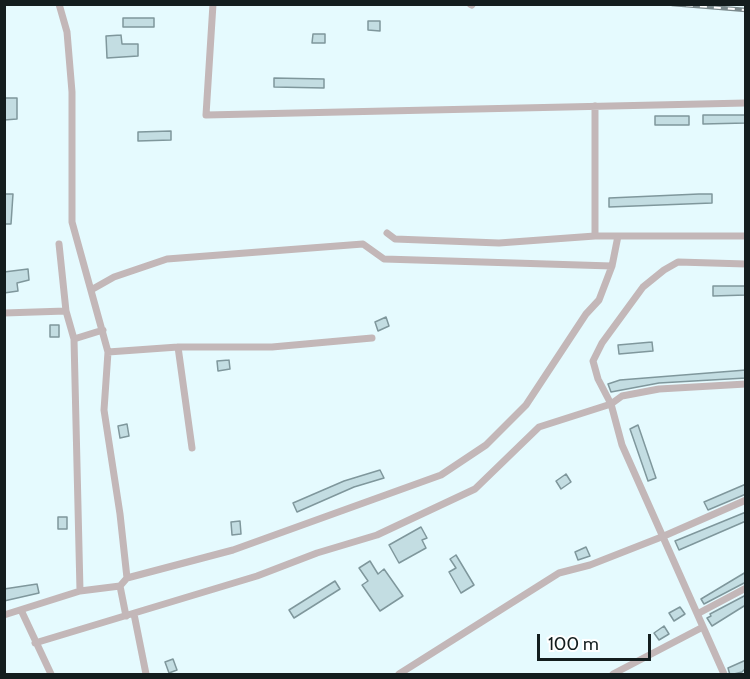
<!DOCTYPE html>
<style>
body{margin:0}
#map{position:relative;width:750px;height:679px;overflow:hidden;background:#e5fafe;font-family:Cabin,sans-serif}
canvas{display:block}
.frame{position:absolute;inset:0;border:6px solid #131d1e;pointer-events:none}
.scale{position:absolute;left:537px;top:634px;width:114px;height:27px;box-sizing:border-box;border:3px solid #131d1e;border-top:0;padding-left:8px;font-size:18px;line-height:21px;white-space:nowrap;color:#131d1e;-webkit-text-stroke:4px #fff;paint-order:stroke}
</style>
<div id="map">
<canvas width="750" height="679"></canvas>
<div class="frame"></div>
<div class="scale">100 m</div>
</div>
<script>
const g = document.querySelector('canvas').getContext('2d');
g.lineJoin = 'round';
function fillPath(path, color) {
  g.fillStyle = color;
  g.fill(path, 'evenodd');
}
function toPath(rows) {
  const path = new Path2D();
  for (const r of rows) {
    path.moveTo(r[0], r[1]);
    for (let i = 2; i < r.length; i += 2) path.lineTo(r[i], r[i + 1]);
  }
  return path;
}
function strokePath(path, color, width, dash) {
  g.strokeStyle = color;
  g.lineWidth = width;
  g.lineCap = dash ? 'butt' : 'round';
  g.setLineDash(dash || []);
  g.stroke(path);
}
const building = toPath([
 [123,18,154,18,154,27,123,27,123,18],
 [368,21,380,21,380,31,368,30,368,21],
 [313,34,325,34,325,43,312,43,313,34],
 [121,35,122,44,138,44,138,56,107,58,106,36,121,35],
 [274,78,324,79,324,88,274,87,274,78],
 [4,98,17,98,17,119,4,120,4,98],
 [703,115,746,115,746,123,703,124,703,115],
 [655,116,689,116,689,125,655,125,655,116],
 [171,131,171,140,138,141,138,132,171,131],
 [4,194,13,194,11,224,4,224,4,194],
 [699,194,712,194,712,203,609,207,609,198,699,194],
 [28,269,29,280,17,283,18,291,4,293,4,272,28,269],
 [713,286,746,286,746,295,713,296,713,286],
 [386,317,389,326,378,331,375,322,386,317],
 [50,325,59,325,59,337,50,337,50,325],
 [652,342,653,351,619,354,618,345,652,342],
 [229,360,230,369,218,371,217,361,229,360],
 [746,370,746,378,659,383,611,392,608,384,620,380,746,370],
 [127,424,129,436,120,438,118,426,127,424],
 [638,425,656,478,648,481,630,429,638,425],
 [380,470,384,478,354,487,297,512,293,503,344,481,380,470],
 [566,474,571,482,561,489,556,481,566,474],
 [746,484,746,494,708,510,704,502,746,484],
 [746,512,746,521,679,550,675,541,746,512],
 [58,517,67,517,67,529,58,529,58,517],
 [240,521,241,534,232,535,231,522,240,521],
 [421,527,427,538,422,540,426,548,399,563,389,545,421,527],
 [586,547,590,556,578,560,575,552,586,547],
 [456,555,474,585,461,593,449,572,456,568,450,559,456,555],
 [370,561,378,574,384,569,403,596,380,611,362,585,368,581,359,568,370,561],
 [746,572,746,582,704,604,701,599,746,572],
 [335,581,340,589,294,618,289,610,335,581],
 [37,584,39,593,4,601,4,589,37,584],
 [746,595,746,609,744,606,712,626,707,618,711,616,710,614,746,595],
 [680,607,685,614,674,621,669,613,680,607],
 [664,626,669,634,659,640,654,633,664,626],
 [173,659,177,670,169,673,165,662,173,659],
 [746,660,746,668,742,672,730,675,728,668,746,660]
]);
const street = toPath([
 [59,4,67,32,72,92,72,222,108,352,104,410,120,514,127,578],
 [213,4,206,115,746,103],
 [470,4,472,5],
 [387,233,395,239,499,243,595,236,746,236],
 [595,236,595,106],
 [59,244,66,311,74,339,80,591],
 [91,290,114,277,167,259,363,244,384,259,612,266],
 [4,313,66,311],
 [74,339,103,330],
 [178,347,192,448],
 [108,352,178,347,272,347,372,338],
 [120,586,126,616],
 [21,610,51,674],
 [699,613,746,588],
 [134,614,146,674],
 [4,615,80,591,120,586,127,578,233,550,441,475,486,445,526,405,586,314,599,300,612,266,618,236],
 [35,643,257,576,317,553,377,535,475,489,539,427,611,404,622,396,659,389,746,384],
 [399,674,559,573,590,565,664,536,746,500],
 [613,674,701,628],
 [724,674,622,445,611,404,598,379,593,361,602,343,643,287,664,270,678,262,746,264]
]);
const rail = toPath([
 [672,4,746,10]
]);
fillPath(building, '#c3dde2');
strokePath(building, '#7f979c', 1.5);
strokePath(street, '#c3b7b8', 7);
strokePath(rail, '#7b8a8d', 4.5);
strokePath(rail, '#fff', 2, [7]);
</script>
